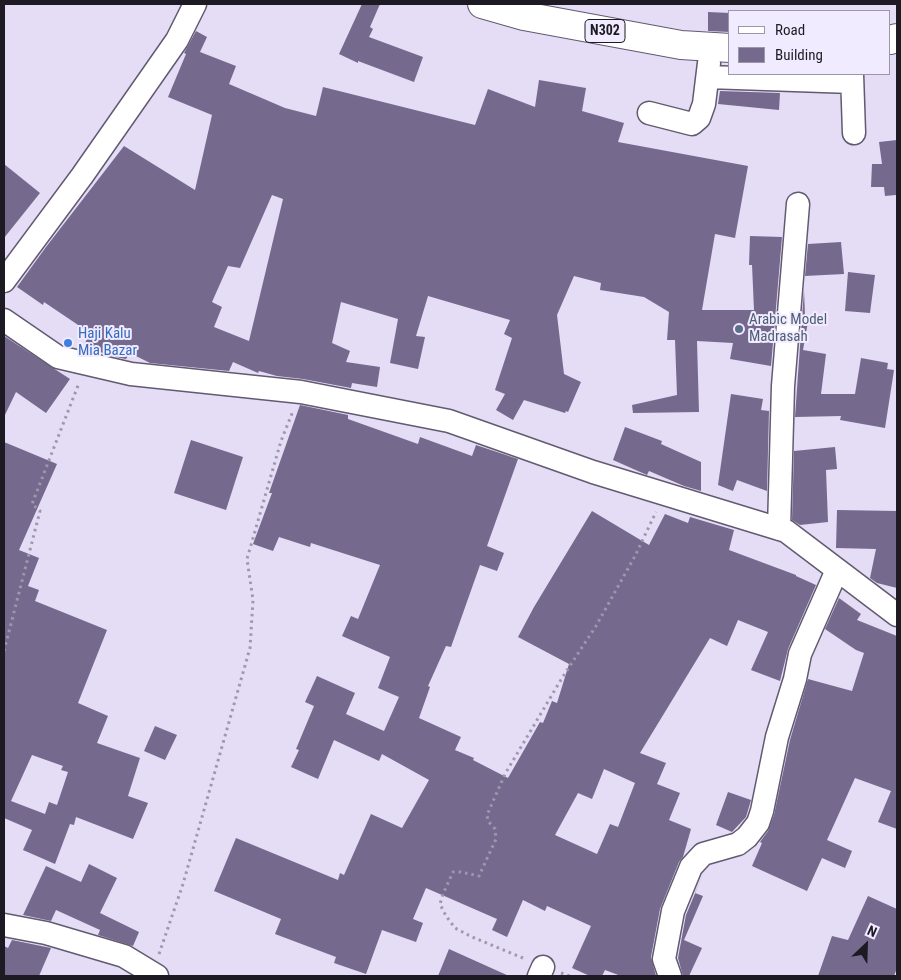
<!DOCTYPE html>
<style>
body{margin:0}
#map{position:relative;width:901px;height:980px;overflow:hidden;background:#e5dcf6;font-family:"Roboto Condensed",sans-serif}
canvas{display:block}
.frame{position:absolute;inset:0;border:5px solid #1d1a23;pointer-events:none}
.legend{position:absolute;left:728px;top:10px;width:162px;height:65px;box-sizing:border-box;background:#f1ebff;border:1px solid #9c97a7;margin:0;padding:6px 9px;list-style:none;font-size:15px;color:#1d1a23}
.legend li{display:flex;align-items:center;gap:10px;height:25px}
.legend b{width:25px;border:1px solid #9c97a7}
.north{position:absolute;left:841px;top:920px;width:50px;height:50px;-webkit-text-stroke:4px #f1ebff;paint-order:stroke;rotate:24deg;font-size:14px;font-weight:700;line-height:20px;text-align:center;color:#1d1a23}
.north::after{content:'';display:block;margin:auto;width:18px;height:22px;background:#1d1a23;clip-path:polygon(50% 0,100% 100%,50% 72%,0 100%)}
</style>
<div id="map">
<canvas width="901" height="980"></canvas>
<div class="frame"></div>
<ul class="legend">
<li><b style="height:6px;background:#fff"></b>Road</li>
<li><b style="height:14px;background:#76698e"></b>Building</li>
</ul>
<div class="north">N</div>
</div>
<script>
const g = document.querySelector('canvas').getContext('2d');
g.lineJoin = 'round';
function fillPath(path, color) {
  g.fillStyle = color;
  g.fill(path, 'evenodd');
}
function toPath(rows) {
  const path = new Path2D();
  for (const r of rows) {
    path.moveTo(r[0], r[1]);
    for (let i = 2; i < r.length; i += 2) path.lineTo(r[i], r[i + 1]);
  }
  return path;
}
function strokePath(path, color, width, dash) {
  g.strokeStyle = color;
  g.lineWidth = width;
  g.lineCap = dash ? 'butt' : 'round';
  g.setLineDash(dash || []);
  g.stroke(path);
}
function drawText(font, color, halo, rows, align = 'center') {
  g.font = font + ' "Roboto Condensed",sans-serif';
  g.lineWidth = 4;
  g.setLineDash([]);
  g.textBaseline = 'middle';
  g.strokeStyle = halo;
  g.fillStyle = color;
  for (const [text, x, y, turn = 0] of rows) {
    g.save();
    g.translate(x, y);
    g.rotate((+turn || 0) * Math.PI / 180);
    g.textAlign = isNaN(turn) ? turn : align;
    if (halo) g.strokeText(text, 0, 0);
    g.fillText(text, 0, 0);
    g.restore();
  }
}
const building = toPath([
 [362,4,380,4,370,27,373,29,369,37,423,57,414,82,358,61,358,63,339,54],
 [708,12,730,13,730,32,708,31],
 [196,31,207,37,200,52,236,66,229,84,285,108,316,116,323,87,475,125,488,89,535,107,539,80,586,88,582,111,624,123,618,142,748,166,735,238,715,234,702,310,754,310,752,265,749,265,750,236,782,237,771,366,730,359,733,343,697,341,699,412,633,413,632,405,677,395,675,340,667,340,669,312,644,297,600,290,601,283,574,276,557,315,564,374,581,382,568,412,566,411,565,413,524,400,513,420,496,410,505,394,495,390,512,338,504,334,510,320,428,296,416,336,425,337,418,369,390,363,398,319,341,302,332,343,350,351,346,362,380,367,377,387,352,383,351,388,303,379,277,376,259,371,258,373,233,362,229,371,150,363,130,353,126,359,106,355,85,343,90,333,44,302,43,305,17,287,46,247,124,146,195,190,212,115,168,97,186,54,184,53],
 [272,195,283,199,249,341,214,327,222,307,212,302,228,266,240,268],
 [720,91,780,93,779,110,718,104],
 [897,140,896,195,885,196,884,187,871,187,872,164,882,164,879,142],
 [4,164,40,193,4,238],
 [841,242,844,274,805,276,808,244],
 [848,272,875,275,870,313,845,311],
 [804,290,805,316,809,316,803,350,826,354,821,394,855,394,861,358,888,363,887,369,894,370,885,428,840,420,841,416,795,417],
 [4,336,70,379,46,413,16,392,4,417],
 [731,394,763,399,761,410,769,411,767,491,737,480,733,491,718,485],
 [300,405,348,415,348,419,418,444,420,437,472,456,476,445,518,459,487,546,504,553,497,571,480,565,451,647,446,646,428,686,430,687,419,718,461,737,455,750,474,758,473,760,508,778,540,722,543,723,552,701,557,703,569,664,518,637,534,607,592,511,649,545,665,514,688,523,690,517,734,530,729,550,796,575,796,576,816,585,788,649,780,681,751,670,768,632,738,620,727,646,710,638,640,753,666,763,657,784,680,793,669,820,691,829,683,857,679,862,660,909,651,957,656,976,621,976,605,970,602,976,590,976,572,968,591,926,547,906,545,911,523,900,507,937,492,930,497,919,426,888,413,919,423,923,416,942,382,930,366,974,334,963,336,957,275,934,281,919,214,891,236,838,338,880,340,873,344,875,371,814,402,828,429,780,382,754,379,761,334,740,318,779,291,767,299,750,296,749,314,706,305,702,317,676,355,693,346,714,384,731,399,697,378,688,390,657,342,636,351,616,358,619,380,565,311,543,310,547,279,537,273,551,253,544,272,493,269,493],
 [604,769,635,783,618,827,610,824,597,854,555,835,578,793,592,799],
 [625,427,662,441,661,444,701,462,701,491,684,486,649,471,647,475,613,460],
 [191,440,243,457,226,510,174,493],
 [4,442,57,464,19,550,39,558,28,586,39,590,35,601,107,630,78,703,108,716,97,743,140,758,128,796,148,803,133,839,76,817,74,825,70,824,55,864,23,850,32,830,4,818],
 [32,755,63,766,61,770,68,772,57,805,49,802,45,814,11,801],
 [835,447,837,469,826,470,828,522,800,525,792,520,794,451],
 [837,510,897,511,897,588,877,583,870,578,876,549,836,548],
 [839,598,861,614,857,620,897,636,897,829,878,822,891,791,855,778,827,840,852,851,845,868,822,858,807,891,752,866,762,843,760,842,768,831,774,815,790,740,808,679,852,691,864,653,856,650,825,629],
 [155,726,177,735,165,760,144,751],
 [728,792,751,800,746,817,732,832,716,825],
 [89,864,117,878,100,913,139,932,133,946,98,935,100,930,56,910,51,921,23,915,46,866,81,882],
 [704,872,695,893,703,896,684,940,702,948,689,976,683,976,678,958,686,915],
 [868,896,897,909,897,968,894,976,818,976,832,936,848,940],
 [12,940,51,948,39,976,4,976,4,946,8,948],
 [449,949,509,976,438,976]
]);
const path = toPath([
 [4,651,40,511,32,504,79,383],
 [159,954,183,884,250,648,253,600,247,559,281,441,293,411],
 [523,958,472,937,455,928,446,916,440,904,443,894,453,872,461,872,479,876,496,839,495,829,488,821,487,815,505,774,562,678,596,626,635,556,656,512],
 [561,973,570,976]
]);
const street = toPath([
 [852,74,854,133],
 [708,77,852,82],
 [649,113,692,124,699,118,704,104,709,63],
 [4,281,82,176,177,40,195,4],
 [4,320,58,357,131,374,301,392,449,421,593,472,786,531,897,615],
 [779,529,783,386,798,204],
 [4,925,46,933,124,956,157,976],
 [539,976,543,967],
 [670,976,664,959,673,911,691,867,703,854,738,844,747,837,758,823,762,811,777,737,795,679,800,654,837,570]
]);
const highway = toPath([
 [482,4,524,16,681,45,730,48],
 [890,40,897,38]
]);
const markers = [
 [739,329,5,"#5c6f8a"],
 [68,343,5,"#3f7fe0"]
];
const shields = [
 [605,31,40]
];
const shieldNames = [
 ["N302",605,31]
];
const serviceNames = [
 ["Arabic Model",749,320],
 ["Madrasah",749,337]
];
const shopNames = [
 ["Haji Kalu",78,334],
 ["Mia Bazar",78,351]
];
fillPath(building, '#76698e');
strokePath(street, '#625a70', 25);
strokePath(highway, '#625a70', 30);
strokePath(path, '#9f98ac', 3, [2.5, 4]);
strokePath(street, '#fff', 22);
strokePath(highway, '#fff', 28);
for (const [x, y, r, color] of markers) {
  const dot = new Path2D();
  dot.arc(x, y, r, 0, 2 * Math.PI);
  g.fillStyle = color;
  g.fill(dot);
  strokePath(dot, '#f1ebff', 2);
}
for (const [x, y, w] of shields) {
  const box = new Path2D();
  box.roundRect(x - w / 2, y - 11.5, w, 23, 4);
  g.fillStyle = '#f1ebff';
  g.fill(box);
  strokePath(box, '#1d1a23', 1);
}
drawText('bold 14px', '#1d1a23', null, shieldNames);
drawText('15px', '#4e5e75', '#f1ebff', serviceNames, 'left');
drawText('15px', '#366cbe', '#f1ebff', shopNames, 'left');
</script>
